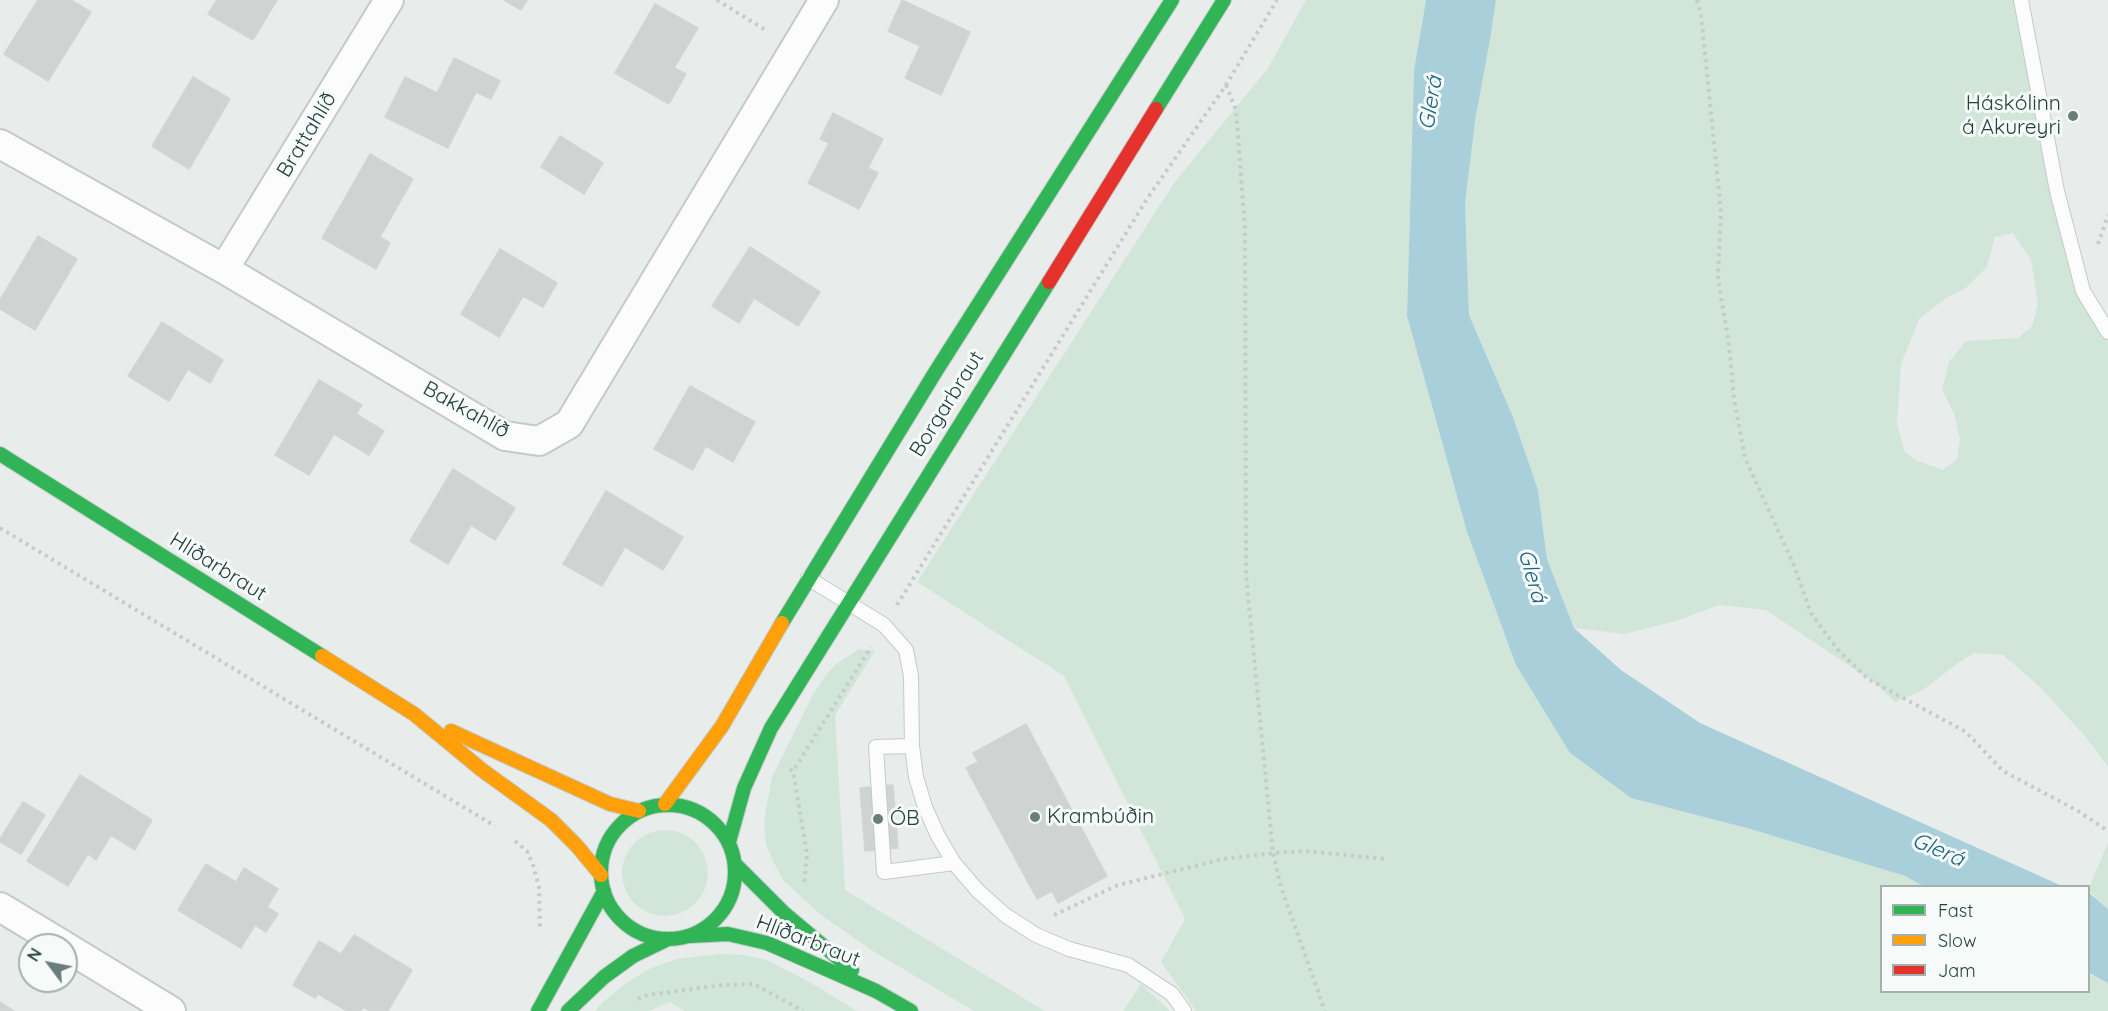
<!DOCTYPE html>
<meta charset="utf-8">
<style>
body{margin:0}
#map{position:relative;width:2108px;height:1011px;overflow:hidden;background:#e8edeb;font-family:Quicksand,sans-serif}
canvas{display:block}
.legend{position:absolute;left:1880px;top:885px;width:210px;height:108px;box-sizing:border-box;background:#f6fbf9;border:2px solid #a2b1ae;margin:0;padding:8px 10px;list-style:none;font-size:18px;color:#24413d}
.legend li{display:flex;align-items:center;gap:12px;height:30px}
.legend b{width:30px;border:2px solid #a2b1ae}
.north{position:absolute;left:18px;top:933px;width:60px;height:60px;box-sizing:border-box;background:#f6fbf9;border:2px solid #a2b1ae;border-radius:50%;rotate:302deg;font-size:16px;font-weight:700;line-height:24px;text-align:center;color:#24413d}
.north::after{content:'';display:block;margin:auto;width:21px;height:27px;background:#697d7a;clip-path:polygon(50% 0,100% 100%,50% 72%,0 100%)}
</style>
<div id="map">
<canvas width="2108" height="1011"></canvas>
<ul class="legend">
<li><b style="height:8px;background:#30b455"></b>Fast</li>
<li><b style="height:8px;background:#ff9f0a"></b>Slow</li>
<li><b style="height:8px;background:#e5322d"></b>Jam</li>
</ul>
<div class="north">N</div>
</div>
<script>
const g = document.querySelector('canvas').getContext('2d');
g.lineJoin = 'round';
function fillPath(path, color) {
  g.fillStyle = color;
  g.fill(path, 'evenodd');
}
function toPath(rows) {
  const path = new Path2D();
  for (const r of rows) {
    if (r.length === 3) {
      path.moveTo(r[0] + r[2], r[1]);
      path.arc(r[0], r[1], r[2], 0, 2 * Math.PI);
      continue;
    }
    path.moveTo(r[0], r[1]);
    for (let i = 2; i < r.length; i += 2) path.lineTo(r[i], r[i + 1]);
  }
  return path;
}
function strokePath(path, color, width, dash) {
  g.strokeStyle = color;
  g.lineWidth = width;
  g.lineCap = dash ? 'butt' : 'round';
  g.setLineDash(dash || []);
  g.stroke(path);
}
function drawText(font, color, halo, rows, align = 'center') {
  g.font = font + ' Quicksand,sans-serif';
  g.lineWidth = 6;
  g.setLineDash([]);
  g.textBaseline = 'middle';
  g.strokeStyle = halo;
  g.fillStyle = color;
  for (const [text, x, y, turn = 0] of rows) {
    g.save();
    g.translate(x, y);
    g.rotate((+turn || 0) * Math.PI / 180);
    g.textAlign = isNaN(turn) ? turn : align;
    if (halo) g.strokeText(text, 0, 0);
    g.fillText(text, 0, 0);
    g.restore();
  }
}
const green = toPath([
 [1306,0,1426,0,1414,70,1407,316,1467,532,1516,665,1570,753,1631,798,1754,830,1905,876,1923,886,1882,886,1882,992,2088,992,2089,974,2108,983,2108,1011,1196,1011,1161,962,1185,919,1064,676,917,582,1174,183,1268,68],
 [1496,0,2015,0,2062,231,2103,332,2108,340,2108,767,2085,736,2039,686,2003,655,1974,653,1958,663,1923,690,1895,702,1875,683,1766,610,1719,605,1676,621,1625,634,1574,628,1547,559,1538,490,1513,417,1469,315,1465,204,1475,121,1490,40],
 [2013,233,2031,260,2038,304,2032,326,2018,338,1966,341,1949,362,1942,390,1954,413,1960,440,1957,459,1943,470,1916,460,1905,452,1897,424,1901,364,1919,319,1945,299,1967,287,1987,267,1995,237],
 [859,649,875,651,835,715,845,890,1045,1011,974,1011,876,953,821,915,783,880,773,861,766,844,764,821,772,777,813,694,825,676,836,664],
 [665,873,43],
 [2108,843,2108,909,2088,890],
 [721,954,744,955,767,960,811,983,857,1011,685,1011,670,1002,649,1011,595,1011,603,1002,625,984,649,969,676,959],
 [1141,984,1170,1011,1123,1011]
]);
const water = toPath([
 [1426,0,1496,0,1490,40,1475,121,1465,204,1469,315,1513,417,1538,490,1547,559,1574,628,1621,670,1700,723,2062,886,1923,886,1905,876,1754,830,1631,798,1570,753,1516,665,1467,532,1407,316,1414,70],
 [2088,892,2108,909,2108,983,2089,973]
]);
const building = toPath([
 [38,0,71,0,91,12,48,81,4,54,38,0],
 [217,0,277,0,253,40,208,14,217,0],
 [504,0,527,0,521,10,504,0],
 [902,0,970,32,941,95,905,78,920,46,888,31,902,0],
 [655,4,698,28,674,68,686,74,669,104,615,73,655,4],
 [454,58,500,81,491,99,476,92,448,148,385,117,405,77,437,93,454,58],
 [193,77,230,99,189,169,152,146,193,77],
 [833,113,883,139,868,168,878,173,859,209,808,183,829,143,820,139,833,113],
 [560,136,603,163,584,194,541,167,560,136],
 [370,154,413,179,380,237,390,243,376,269,322,238,370,154],
 [38,236,77,259,35,330,0,309,0,300,38,236],
 [750,247,820,292,798,326,754,298,739,323,712,306,750,247],
 [500,249,557,283,543,307,523,296,499,337,461,314,500,249],
 [162,322,223,360,210,383,188,369,169,401,128,376,162,322],
 [319,380,362,405,356,414,384,431,369,455,334,434,309,475,275,455,319,380],
 [690,386,755,422,733,462,706,446,693,470,654,449,690,386],
 [453,469,515,508,495,540,471,525,448,564,410,541,453,469],
 [606,491,683,537,663,570,625,547,602,586,563,564,606,491],
 [1026,724,1107,876,1058,903,1052,891,1037,899,966,768,978,762,973,753,1026,724],
 [80,775,152,820,135,850,111,835,96,860,88,854,68,886,27,861,80,775],
 [893,785,898,848,865,851,860,788,893,785],
 [23,802,45,815,21,854,0,842,0,839,23,802],
 [206,864,236,882,244,868,278,889,267,907,278,914,266,932,255,925,241,948,178,910,206,864],
 [354,935,412,970,388,1011,370,1011,363,1007,361,1011,347,1011,318,994,315,998,293,985,319,941,341,954,354,935],
 [0,1002,14,1011,0,1011,0,1002]
]);
const path = toPath([
 [717,0,767,31],
 [1697,0,1701,14,1721,212,1718,279,1729,344,1734,399,1745,458,1793,563,1811,613,1837,649,1868,679,1966,732,2003,771,2078,811,2108,831],
 [1226,85,1236,110,1245,229,1246,574,1273,853,1281,887,1325,1011],
 [2098,244,2108,215],
 [0,528,495,826],
 [897,605,1147,199,1226,85,1277,0],
 [795,768,871,647],
 [790,769,793,771,807,854,804,885],
 [515,841,527,851,533,865,539,887,540,931],
 [1054,915,1118,885,1223,859,1273,853,1305,851,1385,859],
 [638,999,648,995,723,985,754,984,803,1011]
]);
const lane = toPath([
 [2021,0,2057,191,2083,291,2108,332],
 [808,578,884,625,906,650,911,676,912,746,916,777,925,807,938,836,954,863,978,891,1005,915,1036,935,1069,949,1128,965,1172,994,1184,1011],
 [912,746,876,747,884,872,954,863]
]);
const street = toPath([
 [0,144,224,269,505,436,539,441,569,424,824,0],
 [224,269,389,0],
 [0,907,63,945],
 [66,947,171,1011]
]);
const fast = toPath([
 [1156,109,1224,0],
 [0,454,322,656],
 [782,623,936,371,1172,0],
 [668,872,67],
 [729,842,744,788,771,728,1049,282],
 [735,864,783,912,852,970],
 [689,936,728,934,767,943,876,991,911,1011],
 [538,1011,604,891],
 [568,1011,604,977,633,956,666,940]
]);
const slow = toPath([
 [322,656,414,714,482,770,551,820,577,846,601,875],
 [451,731,610,804,639,811],
 [665,804,722,726,782,623]
]);
const jam = toPath([
 [1049,282,1156,109]
]);
const markers = [
 [2073,116,6,"#697d7a"],
 [1035,817,6,"#697d7a"],
 [878,819,6,"#697d7a"]
];
const poiNames = [
 ["Háskólinn",2061,104,"right"],
 ["á Akureyri",2061,128,"right"],
 ["Krambúðin",1047,817],
 ["ÓB",890,819]
];
const streetNames = [
 ["Brattahlíð",307,135,-59],
 ["Borgarbraut",947,404,-58],
 ["Bakkahlíð",466,410,29],
 ["Hlíðarbraut",218,567,32],
 ["Hlíðarbraut",808,941,21]
];
const waterNames = [
 ["Glerá",1431,103,-81],
 ["Glerá",1532,576,74],
 ["Glerá",1938,850,23]
];
fillPath(green, '#d1e6d9');
fillPath(water, '#a9cfdb');
fillPath(building, '#cfd4d2');
strokePath(building, '#d1d6d4', 1.5);
strokePath(lane, '#c5cac8', 16);
strokePath(street, '#c5cac8', 32);
strokePath(fast, '#c3cbc8', 16);
strokePath(slow, '#c3cbc8', 16);
strokePath(jam, '#c3cbc8', 16);
strokePath(path, '#c3cccb', 4, [3, 4.5]);
strokePath(lane, '#fcfcfc', 14);
strokePath(street, '#fcfcfc', 28);
strokePath(fast, '#30b455', 14);
strokePath(slow, '#ff9f0a', 14);
strokePath(jam, '#e5322d', 14);
for (const [x, y, r, color] of markers) {
  const dot = new Path2D();
  dot.arc(x, y, r, 0, 2 * Math.PI);
  g.fillStyle = color;
  g.fill(dot);
  strokePath(dot, '#f6fbf9', 2);
}
drawText('21px', '#24413d', '#f6fbf9', poiNames, 'left');
drawText('21px', '#24413d', '#f6fbf9', streetNames);
drawText('italic 22px', '#1c647f', '#f6fbf9', waterNames);
</script>
